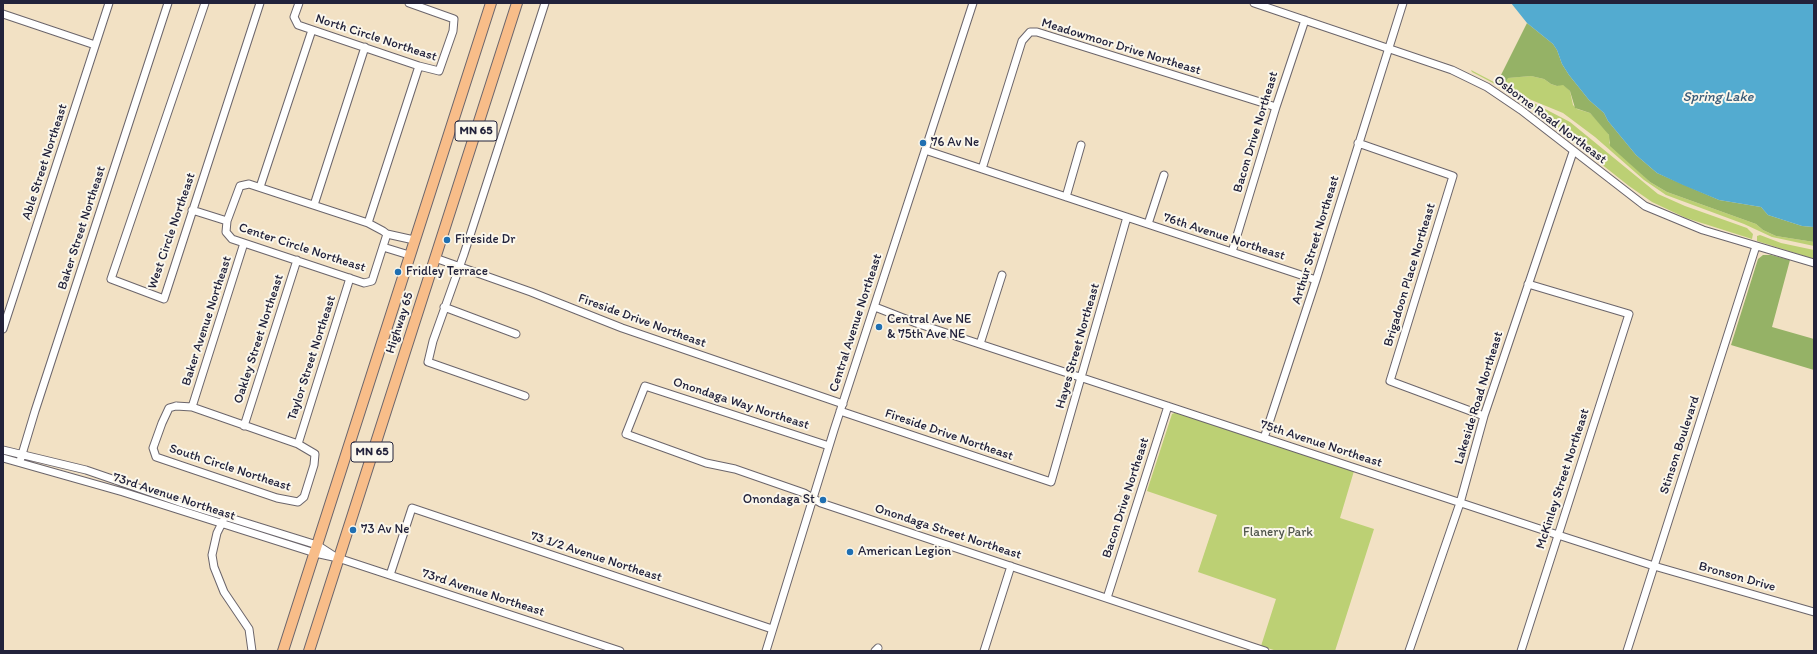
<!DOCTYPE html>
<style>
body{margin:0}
#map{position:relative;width:1817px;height:654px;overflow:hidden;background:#f2e1c4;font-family:Itim,sans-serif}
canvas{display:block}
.frame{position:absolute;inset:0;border:4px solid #22223b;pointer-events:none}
</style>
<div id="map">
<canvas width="1817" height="654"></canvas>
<div class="frame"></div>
</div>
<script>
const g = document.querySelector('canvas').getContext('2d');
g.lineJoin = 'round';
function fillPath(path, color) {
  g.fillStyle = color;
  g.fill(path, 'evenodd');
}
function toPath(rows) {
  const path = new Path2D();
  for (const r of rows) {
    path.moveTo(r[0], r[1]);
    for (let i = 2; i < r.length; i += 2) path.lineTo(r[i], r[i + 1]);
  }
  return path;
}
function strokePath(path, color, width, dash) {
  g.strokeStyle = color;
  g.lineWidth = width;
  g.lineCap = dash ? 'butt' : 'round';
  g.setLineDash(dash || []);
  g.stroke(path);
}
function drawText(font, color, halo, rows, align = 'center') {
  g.font = font + ' Itim,sans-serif';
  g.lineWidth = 4;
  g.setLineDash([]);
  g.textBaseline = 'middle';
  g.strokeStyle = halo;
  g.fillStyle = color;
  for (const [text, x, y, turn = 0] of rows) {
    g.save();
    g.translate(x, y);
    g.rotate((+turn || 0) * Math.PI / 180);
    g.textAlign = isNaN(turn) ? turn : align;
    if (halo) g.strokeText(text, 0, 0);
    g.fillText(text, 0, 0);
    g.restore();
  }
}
const green = toPath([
 [1471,70,1570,122,1658,194,1685,206,1747,228,1753,234,1752,239,1686,218,1652,202,1629,186,1524,103,1493,83,1472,72],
 [1531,76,1544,79,1551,84,1557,86,1562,84,1566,87,1570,91,1573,105,1577,109,1590,113,1606,130,1610,137,1609,143,1650,182,1667,192,1756,224,1763,230,1776,236,1814,242,1814,246,1772,237,1744,224,1666,195,1644,180,1595,137,1563,113,1529,99,1504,84,1507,78],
 [1760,235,1781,243,1814,250,1814,259,1757,241,1757,236],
 [1177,412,1354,471,1340,518,1374,529,1335,651,1277,651,1261,646,1276,599,1198,572,1217,515,1147,491,1172,414]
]);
const forest = toPath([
 [1527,23,1553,44,1557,50,1562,64,1569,75,1589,100,1604,113,1608,121,1636,155,1657,173,1719,200,1761,207,1768,215,1802,226,1814,227,1814,242,1776,236,1763,230,1756,224,1667,192,1650,182,1610,146,1609,135,1590,113,1575,108,1570,91,1563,85,1557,86,1551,84,1544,79,1531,76,1508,78,1504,84,1498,81],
 [1763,255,1771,255,1790,260,1772,327,1814,339,1814,370,1731,345,1758,259]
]);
const water = toPath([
 [1511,3,1814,3,1814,227,1802,226,1768,215,1761,207,1719,200,1683,185,1657,173,1636,155,1608,121,1604,113,1589,100,1569,75,1562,64,1557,50,1553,44,1527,23]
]);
const minor = toPath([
 [205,3,111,279,164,299,260,3],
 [299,3,294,17,298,25,419,66,439,71,453,31,454,19,409,3],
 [1254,3,1452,70,1487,87,1521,110,1645,206,1703,230,1814,263],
 [3,14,95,45],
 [1358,143,1453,176,1390,381,1484,416],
 [925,150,1316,280],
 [982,169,1022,41,1030,32,1037,32,1276,107],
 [249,184,368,223,383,231,387,234,372,281,364,283,232,239,226,232,227,221,240,186,249,184],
 [260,187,312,30],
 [1066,197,1081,145],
 [314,205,365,47],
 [192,210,227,221],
 [368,223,419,66],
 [1148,224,1164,175],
 [387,234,414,240],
 [383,247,409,255],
 [1232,252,1276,107,1305,20],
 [435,258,531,292,622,328,843,404],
 [444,307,516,334],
 [875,307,916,323,1558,535,1654,566,1814,612],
 [3,329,109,3],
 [980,344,1002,275],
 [525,396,428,362,433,341,464,254,545,3],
 [176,406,192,407,298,444,315,454,314,465,304,497,298,502,277,498,156,457,153,448,162,423,169,408,176,406],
 [192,407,244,243],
 [840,411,1051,482,1127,217],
 [244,426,297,260],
 [1264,438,1316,280,1403,3],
 [298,444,350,278],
 [829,446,645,386,626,434,706,463,735,469,804,493,821,503,1265,651],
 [3,450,86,470,182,503,317,545,334,556],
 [3,458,123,492,315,553,338,558,620,651],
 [20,461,35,411,168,3],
 [223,521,217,533,212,555,214,567,224,592,249,629,252,651],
 [390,575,412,508,772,629],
 [1107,598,1168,406],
 [766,651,834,430,973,3],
 [875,651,878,648],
 [984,651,1011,566],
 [1409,651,1460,503,1484,416,1573,152],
 [1521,651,1629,314,1528,284],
 [1627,651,1756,246]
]);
const highway = toPath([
 [283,651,491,3],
 [309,651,517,3]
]);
const markers = [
 [923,143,4,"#1f6fb2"],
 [447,240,4,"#1f6fb2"],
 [398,272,4,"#1f6fb2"],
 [879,327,4,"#1f6fb2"],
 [823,500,4,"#1f6fb2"],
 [353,530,4,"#1f6fb2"],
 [850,552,4,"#1f6fb2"]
];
const shields = [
 [476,131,42],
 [372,452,42]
];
const shieldNames = [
 ["MN 65",476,131],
 ["MN 65",372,452]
];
const streetNames = [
 ["North Circle Northeast",376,38,18],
 ["Meadowmoor Drive Northeast",1121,47,17],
 ["Osborne Road Northeast",1550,120,37],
 ["Bacon Drive Northeast",1256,132,-73],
 ["Able Street Northeast",45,162,-72],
 ["Baker Street Northeast",82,228,-72],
 ["West Circle Northeast",172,231,-71],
 ["76th Avenue Northeast",1224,237,18],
 ["Arthur Street Northeast",1316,240,-73],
 ["Center Circle Northeast",302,248,18],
 ["Brigadoon Place Northeast",1410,275,-73],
 ["Baker Avenue Northeast",207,321,-72],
 ["Fireside Drive Northeast",642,321,20],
 ["Highway 65",400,323,-72],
 ["Central Avenue Northeast",856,323,-72],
 ["Oakley Street Northeast",259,339,-72],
 ["Hayes Street Northeast",1078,346,-74],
 ["Taylor Street Northeast",312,358,-72],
 ["Lakeside Road Northeast",1479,398,-73],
 ["Onondaga Way Northeast",741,404,18],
 ["Fireside Drive Northeast",949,435,19],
 ["75th Avenue Northeast",1321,444,18],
 ["Stinson Boulevard",1680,445,-72],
 ["South Circle Northeast",230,468,18],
 ["McKinley Street Northeast",1563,479,-72],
 ["73rd Avenue Northeast",174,497,18],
 ["Bacon Drive Northeast",1126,498,-72],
 ["Onondaga Street Northeast",948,532,18],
 ["73 1/2 Avenue Northeast",596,557,18],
 ["Bronson Drive",1737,577,16],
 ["73rd Avenue Northeast",483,593,18]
];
const poiNames = [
 ["76 Av Ne",931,143],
 ["Fireside Dr",455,240],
 ["Fridley Terrace",406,272],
 ["Central Ave NE",887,320],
 ["& 75th Ave NE",887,335],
 ["Onondaga St",815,500,"right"],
 ["73 Av Ne",361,530],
 ["American Legion",858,552]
];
const parkNames = [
 ["Flanery Park",1278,533]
];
const waterNames = [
 ["Spring Lake",1718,97]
];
fillPath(green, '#bcd074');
fillPath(forest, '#95b266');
fillPath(water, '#53abd0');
strokePath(minor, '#6b656b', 9);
strokePath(highway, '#6b656b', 12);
strokePath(minor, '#fff', 7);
strokePath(highway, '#f8bd89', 10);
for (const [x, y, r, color] of markers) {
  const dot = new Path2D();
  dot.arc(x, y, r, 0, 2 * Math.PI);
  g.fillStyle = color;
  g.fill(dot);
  strokePath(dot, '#fbf7ec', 1.5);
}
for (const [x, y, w] of shields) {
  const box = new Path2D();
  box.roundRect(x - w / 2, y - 10, w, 20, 3);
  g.fillStyle = '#fbf7ec';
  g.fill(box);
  strokePath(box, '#22223b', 1);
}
drawText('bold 12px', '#22223b', null, shieldNames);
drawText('13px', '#22223b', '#fbf7ec', streetNames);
drawText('13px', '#22223b', '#fbf7ec', poiNames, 'left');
drawText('13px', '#50564c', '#fbf7ec', parkNames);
drawText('italic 14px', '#365977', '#fbf7ec', waterNames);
</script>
